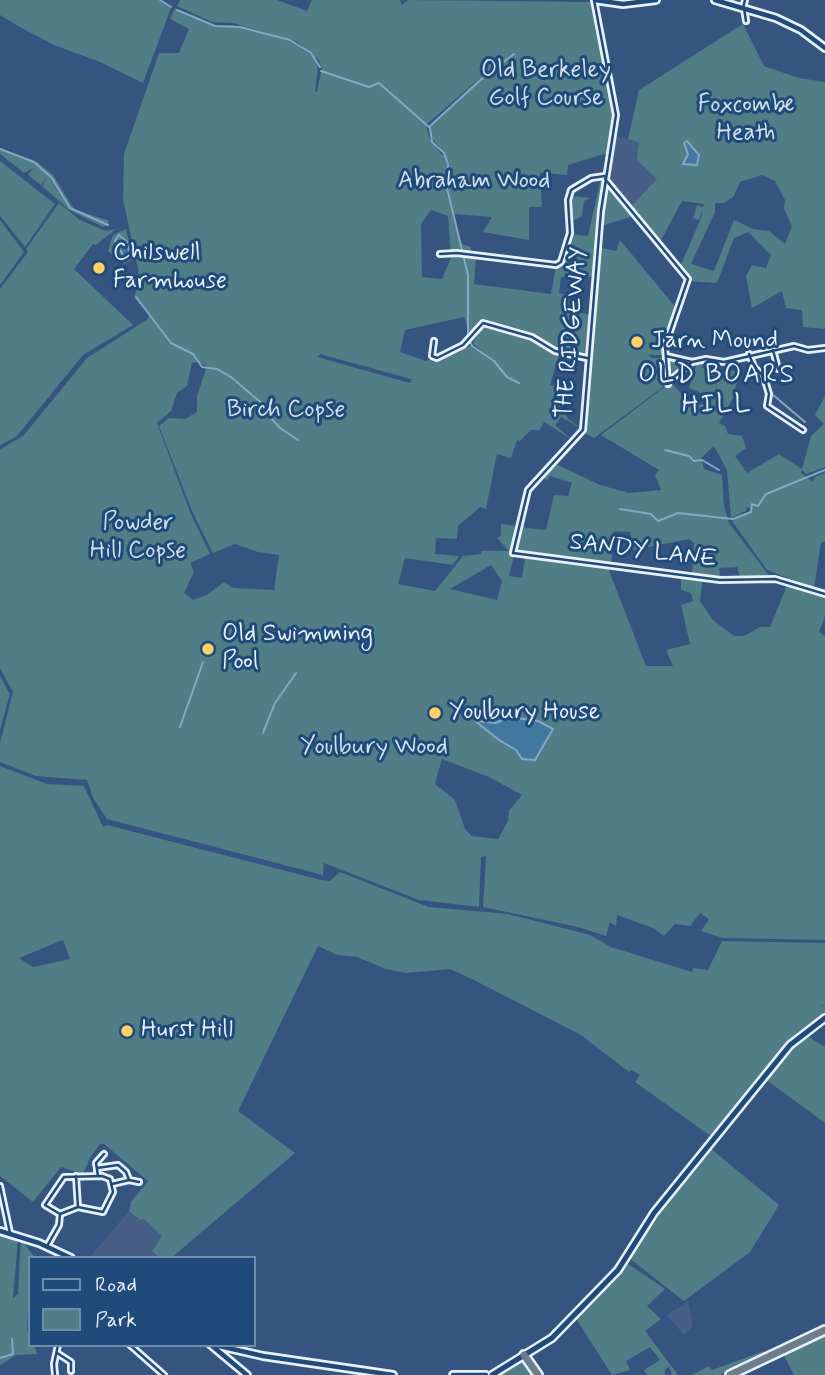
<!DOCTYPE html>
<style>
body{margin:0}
#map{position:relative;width:825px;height:1375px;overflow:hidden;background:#355580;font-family:Mynerve,sans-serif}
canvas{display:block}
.legend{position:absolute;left:28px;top:1256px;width:228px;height:91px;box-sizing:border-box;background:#1f4a7a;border:2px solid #6f8dac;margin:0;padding:9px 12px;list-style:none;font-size:21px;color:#e8f1f8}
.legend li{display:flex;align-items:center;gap:14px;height:35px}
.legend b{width:35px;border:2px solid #6f8dac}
</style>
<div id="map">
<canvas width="825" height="1375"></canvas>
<ul class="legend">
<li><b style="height:9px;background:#1f4a7a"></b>Road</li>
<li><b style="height:19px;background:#507d86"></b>Park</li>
</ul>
</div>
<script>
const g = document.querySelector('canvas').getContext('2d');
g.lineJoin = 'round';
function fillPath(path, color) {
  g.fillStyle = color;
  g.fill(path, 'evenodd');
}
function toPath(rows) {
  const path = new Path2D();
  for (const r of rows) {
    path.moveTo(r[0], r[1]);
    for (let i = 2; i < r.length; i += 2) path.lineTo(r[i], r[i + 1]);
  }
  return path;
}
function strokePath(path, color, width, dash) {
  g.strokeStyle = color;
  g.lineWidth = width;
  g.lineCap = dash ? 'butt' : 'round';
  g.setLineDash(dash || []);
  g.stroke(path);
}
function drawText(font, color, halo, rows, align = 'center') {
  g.font = font + ' Mynerve,sans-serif';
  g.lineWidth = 6;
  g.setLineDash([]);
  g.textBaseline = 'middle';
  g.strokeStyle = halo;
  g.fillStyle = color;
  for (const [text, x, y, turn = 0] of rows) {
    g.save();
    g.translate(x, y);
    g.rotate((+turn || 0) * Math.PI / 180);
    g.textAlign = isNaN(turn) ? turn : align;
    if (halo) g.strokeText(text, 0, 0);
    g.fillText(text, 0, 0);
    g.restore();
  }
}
const built = toPath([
 [616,135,639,143,657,179,631,206,607,179],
 [129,1211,140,1220,144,1219,162,1236,152,1251,155,1254,153,1258,89,1258],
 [688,1301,693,1326,684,1335,667,1315]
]);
const green = toPath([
 [0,0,159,0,171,8,143,83,100,62,54,45,18,26,0,15],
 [180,0,277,0,307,11,312,0,400,0,402,5,408,0,591,2,599,30,613,112,613,130,607,153,568,165,567,175,540,173,542,207,529,207,529,240,483,232,492,217,454,214,455,226,462,244,471,247,471,256,476,257,474,284,551,294,556,266,561,263,571,234,588,236,601,178,604,179,596,266,600,267,601,248,616,251,620,240,677,309,662,355,648,355,652,358,664,358,663,387,594,438,583,432,589,357,559,355,550,385,558,387,561,405,568,419,581,428,561,417,555,425,571,439,544,422,540,430,531,430,520,441,517,440,511,458,497,454,486,509,480,507,458,526,457,539,436,538,435,554,459,556,453,565,405,558,398,584,435,591,463,556,481,554,481,551,509,551,497,538,501,535,501,524,517,526,522,523,525,528,546,530,554,495,568,496,572,483,550,476,548,480,542,478,556,464,600,485,629,493,661,490,655,475,659,470,601,435,671,382,687,400,705,405,708,396,689,388,696,366,694,362,704,360,702,367,708,373,739,370,734,396,719,423,725,426,728,434,742,436,746,448,735,456,747,473,779,454,802,469,811,436,824,424,815,415,825,396,825,467,806,474,802,470,801,473,813,482,815,477,825,473,825,542,821,542,814,588,767,570,732,521,753,509,747,507,746,511,731,518,727,470,714,446,701,458,704,469,722,475,724,506,729,523,770,577,740,577,737,567,719,568,721,578,703,576,700,601,713,620,734,636,744,636,760,627,770,627,788,583,825,597,825,616,819,632,825,636,825,940,723,938,701,931,709,919,700,913,690,926,675,924,664,936,653,928,617,915,616,926,610,922,606,936,578,927,483,907,486,856,481,857,479,907,419,900,324,863,323,875,107,819,93,798,87,780,36,776,0,762,0,743,13,692,0,668,0,450,24,435,87,358,148,319,149,315,134,297,140,279,123,199,124,154,159,53,179,53,189,29,170,19,175,8,215,26,232,25,293,42,314,57,318,66,315,92,317,91,322,69,319,60,296,41,233,23,212,22,177,6],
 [483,75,429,126,432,139,446,154,442,155,430,140,426,125],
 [431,210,448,216,451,258,442,279,422,277,421,224],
 [561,277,592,277,590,311,596,311,595,315,574,312,576,298,559,293],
 [464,317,471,337,481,321,534,337,558,351,559,354,532,338,482,325,473,344,490,358,470,346,426,361,400,352,405,330],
 [320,354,411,379,412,379,410,383,317,357],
 [197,362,207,366,197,396,197,412,185,419,169,418,159,426,192,511,213,553,235,544,258,552,279,555,274,590,233,588,224,582,207,595,193,600,184,593,194,572,190,563,210,554,190,512,157,423,171,411,177,393,187,386,192,363],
 [614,531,630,532,634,550,689,539,694,543,692,574,681,577,681,590,691,593,693,601,681,605,690,644,666,650,673,666,646,666,608,568,607,565,611,565],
 [514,556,525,558,522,578,509,576],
 [491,565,502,581,497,600,450,589],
 [515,718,548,725,552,732,539,754,522,755,476,721,496,723,502,719,508,722,511,730,518,732,521,729],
 [442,759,489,777,522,795,509,811,508,821,498,839,472,836,465,829,455,800,435,784],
 [743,24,764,66,799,78,825,82,825,329,803,327,802,310,786,308,782,291,752,308,746,276,752,265,766,268,771,255,748,232,734,238,717,283,687,281,679,269,701,218,703,209,699,220,693,218,697,205,703,207,704,204,682,201,660,242,631,206,657,179,637,160,639,143,628,139,639,90],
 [762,175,775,181,785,200,784,209,792,226,785,244,769,231,753,229,734,220,714,271,691,264,715,212,715,203,724,203,734,196,740,182],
 [0,148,37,162,53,175,74,209,109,221,108,225,103,227,68,209,42,186,47,178,41,185,28,175,33,168,24,173,0,154],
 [0,161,55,204,25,247,0,216],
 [609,188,634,216,601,226,606,190],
 [570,196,590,198,584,201,582,216,570,222],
 [59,203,80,220,106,231,116,229,96,245,93,244,74,269,133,325,83,355,16,437,0,445,0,289,28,252,26,249],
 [0,220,24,252,0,285],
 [126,229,133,259,124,264,108,251,113,235],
 [668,360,683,361,688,364,668,378],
 [0,676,10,694,0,730],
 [0,766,47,784,84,786,103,827,107,825,321,880,330,881,340,872,429,907,508,914,590,935,611,947,692,972,693,968,708,970,722,941,825,943,825,1006,820,1005,825,1007,825,1015,789,1043,712,1137,635,1082,640,1075,631,1070,629,1072,581,1035,470,978,450,969,406,973,386,969,357,957,337,955,318,946,238,1111,295,1153,171,1258,159,1258,152,1251,162,1236,144,1219,140,1220,129,1211,131,1202,148,1181,104,1144,100,1144,91,1156,83,1174,61,1167,33,1202,0,1176],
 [63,940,70,959,33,967,19,958],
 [806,1035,825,1047,825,1123,765,1079,792,1047],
 [710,1148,779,1205,750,1252,684,1301,629,1258,654,1215],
 [0,1234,18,1239,13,1298,18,1294,21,1239,35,1258,30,1258,27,1329,30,1345,34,1345,37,1354,16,1355,0,1365],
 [627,1263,665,1289,647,1306,661,1319,645,1331,678,1375,672,1375,669,1366,665,1370,665,1375,647,1375,644,1370,660,1360,650,1347,626,1361,630,1370,612,1375,575,1317],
 [825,1334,825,1375,794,1375,783,1354],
 [764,1351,767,1356,719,1375,692,1375,709,1366,712,1370],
 [522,1360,535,1375,497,1375]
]);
const water = toPath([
 [687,141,699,155,697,165,683,164,688,154,684,143,687,141],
 [119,235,127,242,130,253,126,260,115,241,119,235],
 [509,717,538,721,553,729,535,760,522,759,516,750,499,740,475,721,496,723,509,717]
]);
const stream = toPath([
 [160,0,171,7],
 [177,10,215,26,240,27,290,40,311,53,320,67],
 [321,71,369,87,379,83,430,128,432,142,444,153,448,164,447,188,468,275,468,337,472,346,494,361,507,377,519,383],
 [430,126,485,76,514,54],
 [0,149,34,162,52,178,70,208,108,225],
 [136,297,171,343,193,354,202,367,217,369,231,377,266,407,270,417,280,428,298,440],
 [772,394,805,422],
 [665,450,689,456,694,461,702,460,719,470],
 [620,509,651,514,658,521,678,513,733,519,751,512,752,504,758,506,766,494,825,470],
 [180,727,203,662],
 [263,733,275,703,296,673],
 [0,1358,13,1354,12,1339]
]);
const minor = toPath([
 [594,0,616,115,601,211,583,430,528,490,513,553,720,580,775,579,825,594],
 [743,8,745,0],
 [744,8,746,21],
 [605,179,688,279,665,346,668,384],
 [440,254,457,253,556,265,561,262,570,233,568,200,571,190,591,178,605,176],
 [434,341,432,356,437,358,463,345,483,323,532,337,555,351,587,358],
 [773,350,778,369],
 [749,354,754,367,764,377,769,394,767,406,803,430],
 [666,356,692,362,706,359,724,362,794,346,808,350,825,348],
 [668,382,692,362],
 [97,1168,118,1165,126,1172,129,1180,139,1182],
 [76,1176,78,1207],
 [98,1176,96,1163,104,1154],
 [112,1184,129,1180],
 [0,1186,10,1233],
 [47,1246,59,1225,60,1214,78,1207,103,1212,113,1192,110,1179,102,1176,64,1177,45,1205,60,1214],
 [130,1345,164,1375],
 [57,1353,71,1362,71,1371],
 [55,1375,54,1364,58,1345]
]);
const tertiary = toPath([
 [595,0,623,4,656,0],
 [715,0,776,18,801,30,825,48],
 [0,1231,39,1243,71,1258],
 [211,1345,247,1375],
 [215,1345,263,1356,393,1375],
 [453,1375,486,1375]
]);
const secondary = toPath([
 [492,1375,552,1338,618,1270,654,1213,790,1045,825,1018]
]);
const trunk = toPath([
 [524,1355,538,1375],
 [730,1375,825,1330]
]);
const markers = [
 [99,268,7,"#ffd166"],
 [637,342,7,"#ffd166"],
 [208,649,7,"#ffd166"],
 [435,713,7,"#ffd166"],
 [127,1031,7,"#ffd166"]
];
const parkNames = [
 ["Old Berkeley",546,71],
 ["Golf Course",546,99],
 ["Foxcombe",746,106],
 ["Heath",746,134],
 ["Abraham Wood",474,182],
 ["Birch Copse",286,411],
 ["Powder",138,524],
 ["Hill Copse",138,552],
 ["Youlbury Wood",374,748]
];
const poiNames = [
 ["Chilswell",113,254],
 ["Farmhouse",113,282],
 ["Jarn Mound",651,342],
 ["Old Swimming",222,635],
 ["Pool",222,663],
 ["Youlbury House",449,713],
 ["Hurst Hill",141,1031]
];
const streetNames = [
 ["THE RIDGEWAY",573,333,-85],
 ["SANDY LANE",643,552,7]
];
const neighbourhoodNames = [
 ["OLD BOARS",717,377],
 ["HILL",717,407]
];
fillPath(built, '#475f86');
fillPath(green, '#507d86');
fillPath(water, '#42789f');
strokePath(water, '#84a8c3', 2);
strokePath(stream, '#84a8c3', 2);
strokePath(minor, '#e8f1f8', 8);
strokePath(tertiary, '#e8f1f8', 10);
strokePath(secondary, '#e8f1f8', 10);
strokePath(trunk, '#e8f1f8', 12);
strokePath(minor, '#1f4a7a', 2.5);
strokePath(tertiary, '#1f4a7a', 4.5);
strokePath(secondary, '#1f4a7a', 5);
strokePath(trunk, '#6c7d8b', 7);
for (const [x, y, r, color] of markers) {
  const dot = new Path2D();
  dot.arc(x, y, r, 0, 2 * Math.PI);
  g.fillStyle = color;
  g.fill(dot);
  strokePath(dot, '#1f4a7a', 2.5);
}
drawText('24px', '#d1e0e7', '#1f4a7a', parkNames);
drawText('24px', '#e8f1f8', '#1f4a7a', poiNames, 'left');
drawText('24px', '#e8f1f8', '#1f4a7a', streetNames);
g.letterSpacing = '2px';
drawText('26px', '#e8f1f8', '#1f4a7a', neighbourhoodNames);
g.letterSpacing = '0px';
</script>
